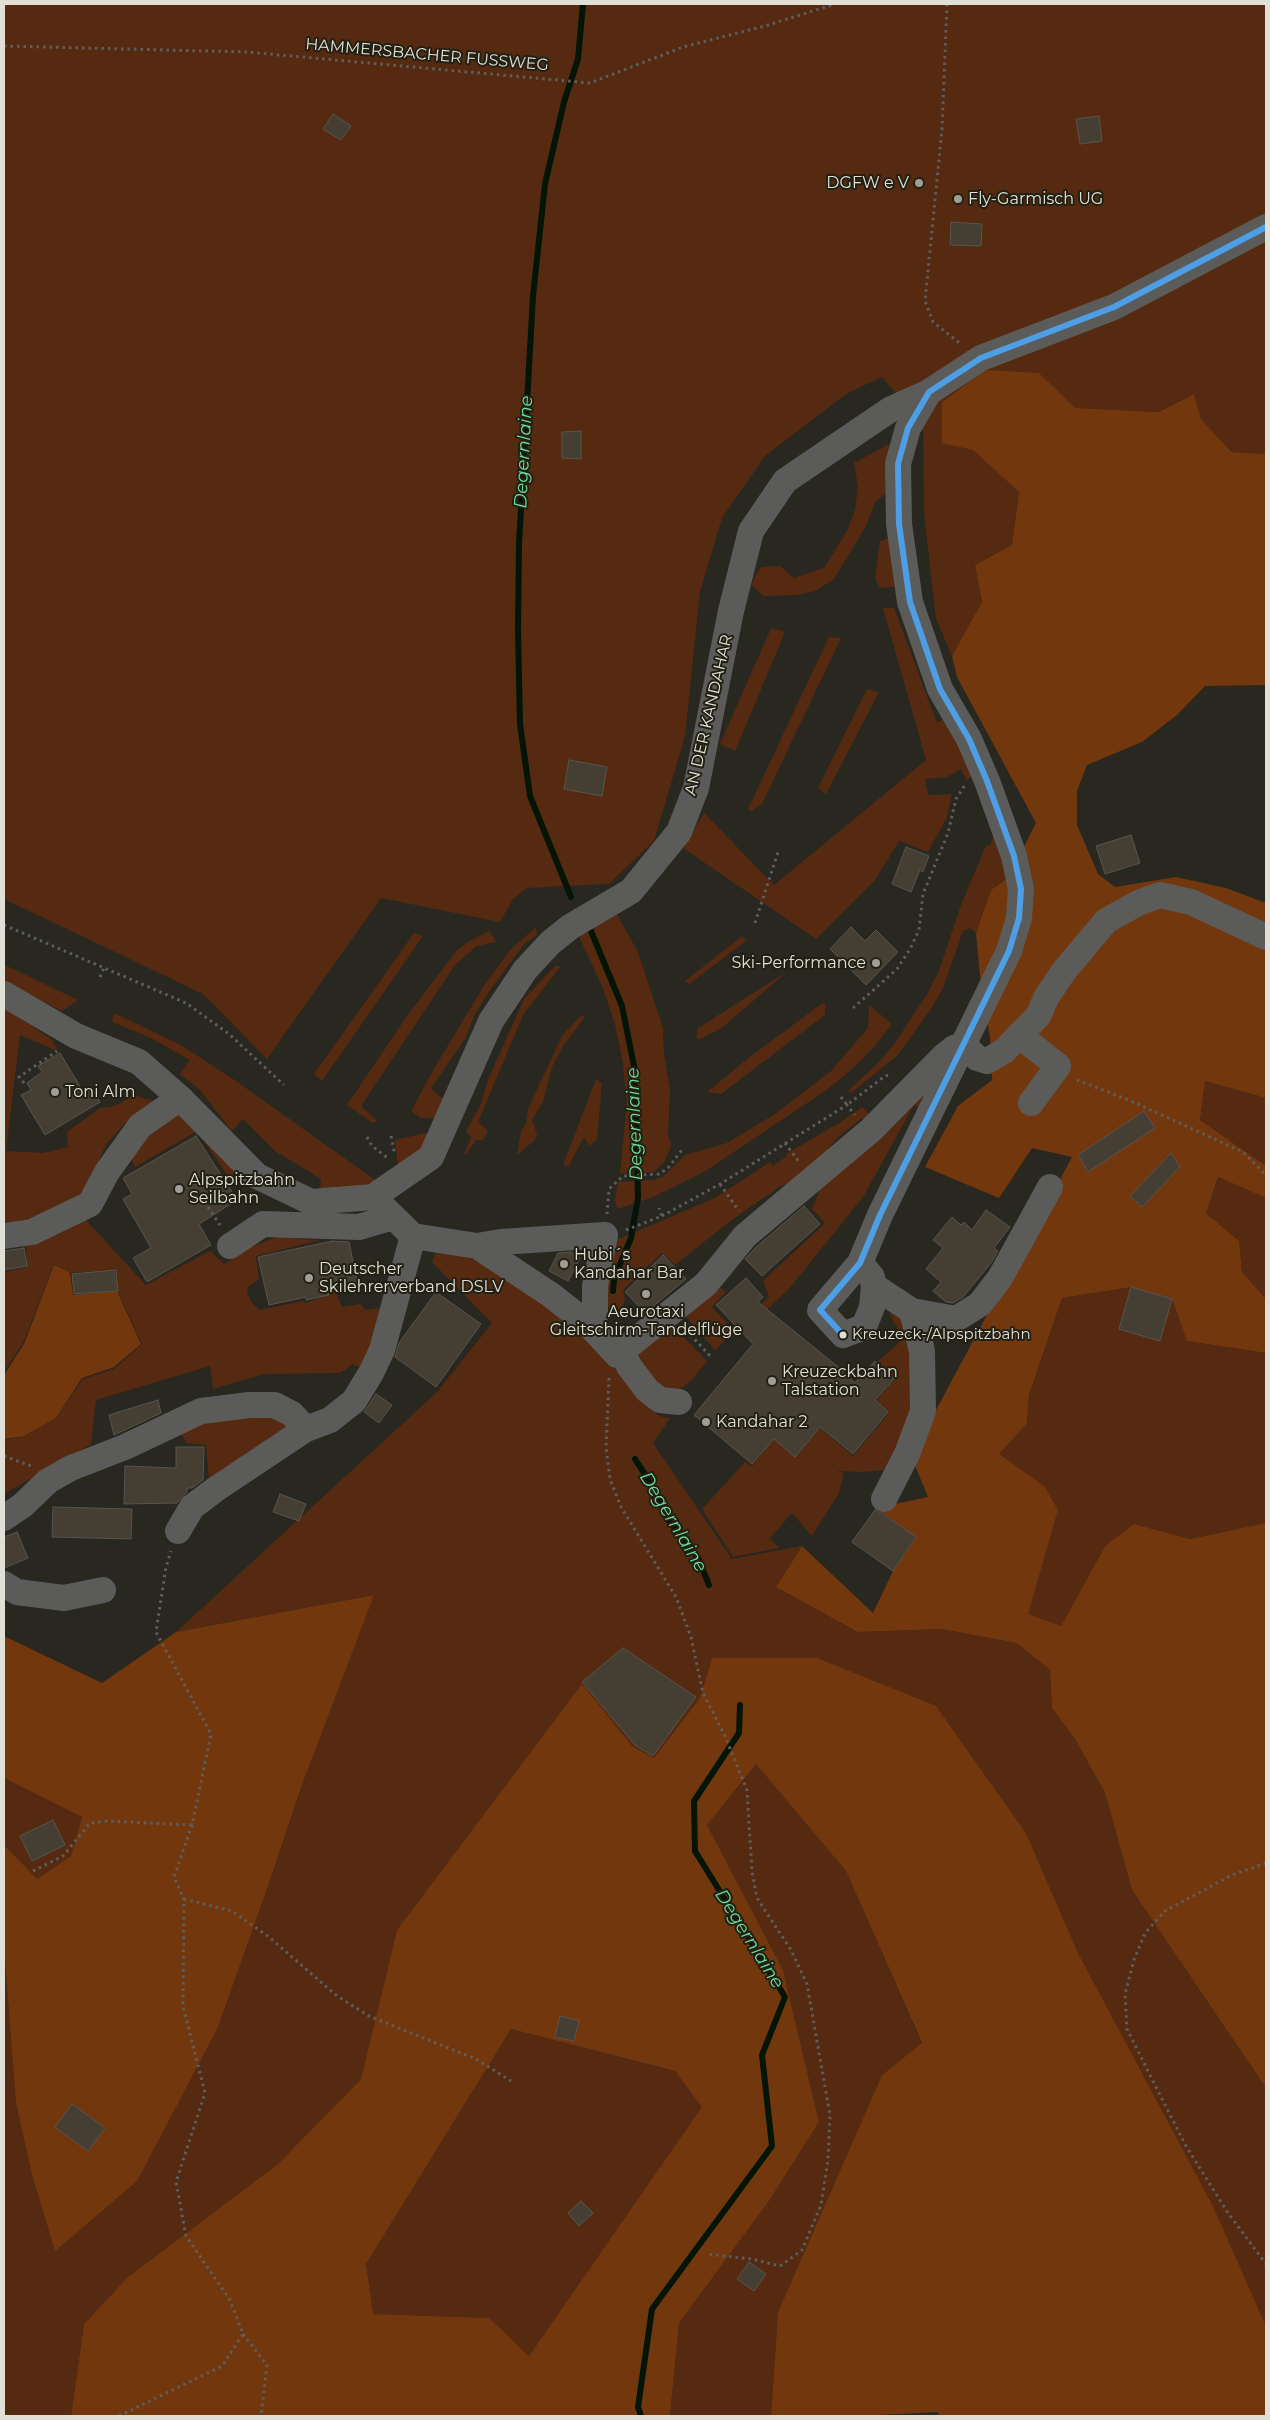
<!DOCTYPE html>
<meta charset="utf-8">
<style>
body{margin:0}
#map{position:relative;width:1270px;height:2420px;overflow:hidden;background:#282720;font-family:Montserrat,sans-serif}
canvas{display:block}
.frame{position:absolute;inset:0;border:5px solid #e1e0d7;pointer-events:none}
</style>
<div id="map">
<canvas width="1270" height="2420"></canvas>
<div class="frame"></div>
</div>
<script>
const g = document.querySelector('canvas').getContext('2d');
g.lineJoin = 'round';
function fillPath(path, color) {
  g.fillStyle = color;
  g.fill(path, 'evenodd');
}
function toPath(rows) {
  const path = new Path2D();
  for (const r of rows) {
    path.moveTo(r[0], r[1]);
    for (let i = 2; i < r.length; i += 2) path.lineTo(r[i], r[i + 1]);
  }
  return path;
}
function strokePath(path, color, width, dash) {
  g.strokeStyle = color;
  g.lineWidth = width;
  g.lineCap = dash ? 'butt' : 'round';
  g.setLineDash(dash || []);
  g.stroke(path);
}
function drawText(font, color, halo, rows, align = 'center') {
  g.font = font + ' Montserrat,sans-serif';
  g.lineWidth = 4;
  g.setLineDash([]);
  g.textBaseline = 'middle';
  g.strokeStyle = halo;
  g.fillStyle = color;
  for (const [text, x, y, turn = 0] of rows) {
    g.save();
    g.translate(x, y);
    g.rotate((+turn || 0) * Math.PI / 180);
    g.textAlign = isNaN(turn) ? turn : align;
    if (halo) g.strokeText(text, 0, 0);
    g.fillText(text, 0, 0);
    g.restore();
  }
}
const green = toPath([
 [4,4,1266,4,1266,454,1233,452,1201,419,1194,394,1159,412,1074,408,1039,373,973,450,1019,492,1012,545,975,565,982,602,952,656,936,619,924,514,923,425,882,377,846,394,765,456,722,518,700,592,685,736,654,841,609,884,527,888,513,899,500,922,381,898,267,1059,203,994,4,899],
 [889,444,889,491,875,502,866,526,834,579,815,591,797,595,763,596,752,585,756,573,762,567,780,566,794,578,824,568,847,531,855,510,858,487,854,463],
 [890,538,897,584,893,587,880,588,875,578,880,541],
 [883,608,894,608,937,723,947,716,977,774,967,780,961,769,947,777,925,779,928,795,952,794,947,817,928,852,899,841,875,880,816,939,683,848,704,813,774,885,926,760],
 [771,628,785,632,735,751,720,744],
 [829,637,841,638,762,804,751,811,748,809],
 [867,689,879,692,826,794,818,788],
 [996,830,1008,878,991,890,976,933,970,928,963,931,943,988,931,1009,898,1055,851,1093,849,1090,879,1062,897,1040,927,994,939,971,961,905,986,845,990,846],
 [614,909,638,952,663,1028,664,1054,670,1089,668,1135,671,1146,665,1161,654,1172,620,1173,627,1103,623,1063,615,1024,602,986,580,939,582,930],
 [536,927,537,935,525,943,490,990,475,1014,465,1039,431,1088,447,1103,447,1107,434,1118,421,1118,411,1111,435,1067,485,984,510,950],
 [490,931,496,942,477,946,455,965,361,1106,377,1121,373,1123,347,1105,407,1016,457,950,469,941],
 [414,933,423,936,322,1081,314,1074],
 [742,936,746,941,689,984,685,981],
 [4,965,9,967,78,1000,62,1011,7,983,4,987],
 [555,966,561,966,523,1015,494,1084,478,1122,488,1131,483,1140,476,1140,467,1153,464,1154,471,1138,466,1131,480,1106,488,1080,524,999],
 [788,971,723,1027,700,1039,696,1038,698,1028],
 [825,1003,825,1015,721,1094,707,1092,751,1056,820,1005],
 [869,1005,892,1024,875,1046,852,1069,828,1089,704,1172,651,1198,617,1209,615,1199,618,1182,654,1180,664,1176,685,1155,727,1143,775,1114,831,1071,868,1028],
 [4,1007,51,1039,57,1049,55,1050,20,1035,6,1151,43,1153,68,1147,67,1132,100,1108,115,1106,134,1095,154,1101,125,1123,105,1146,85,1197,29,1223,4,1222],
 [114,1013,181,1045,236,1081,375,1180,361,1188,320,1192,321,1179,275,1151,243,1119,232,1131,200,1090,180,1074,190,1060,151,1038,112,1022],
 [581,1015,585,1017,563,1046,552,1067,543,1102,532,1120,537,1134,535,1140,517,1155,521,1131,526,1124,528,1109,553,1055,562,1036],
 [596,1079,602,1083,597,1140,589,1146,584,1137,568,1167,563,1165],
 [1205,1081,1266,1098,1266,1166,1200,1120],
 [922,1090,928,1095,919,1108,914,1105,863,1197,789,1289,739,1335,734,1331,715,1350,683,1313,721,1288,726,1292,712,1307,734,1331,769,1297,763,1281,825,1223,812,1209,824,1179],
 [862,1107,875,1119,870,1124,862,1118,838,1137,825,1153,793,1181,778,1188,733,1219,675,1265,662,1253,623,1290,625,1300,621,1308,617,1312,606,1306,607,1244,715,1198,770,1162,773,1166,787,1156,786,1154,839,1123],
 [181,1111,240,1171,229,1177,197,1131,135,1167,129,1152,133,1144],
 [426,1133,431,1137,430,1140,411,1158,398,1166,395,1140],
 [1218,1177,1266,1198,1266,1299,1242,1272,1239,1241,1206,1213],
 [85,1219,146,1285,210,1251,224,1264,249,1248,286,1233,298,1239,320,1240,256,1256,259,1279,248,1287,247,1291,251,1302,259,1310,303,1301,306,1303,336,1292,342,1307,360,1304,366,1310,390,1306,364,1370,353,1364,340,1373,264,1374,213,1389,210,1366,96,1400,91,1444,4,1494,4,1440,24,1436,56,1418,83,1379,114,1369,142,1344,118,1292,117,1270,69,1273,54,1264,23,1343,4,1372,4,1272,27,1267,26,1242],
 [449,1249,460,1252,555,1306,602,1357,621,1374,652,1410,659,1416,670,1418,653,1443,732,1559,802,1546,776,1587,858,1632,941,1629,1017,1643,1050,1670,1052,1708,1075,1739,1105,1793,1132,1890,1266,2088,1266,2326,1213,2206,1078,1953,1026,1833,936,1706,712,1658,700,1698,654,1758,632,1746,582,1685,397,1930,361,2079,278,2164,128,2277,84,2324,71,2416,4,2416,4,1948,16,2104,32,2175,55,2251,179,2098,218,2027,266,1892,303,1782,373,1595,176,1632,437,1392,492,1323,432,1262,435,1254],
 [1131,1287,1172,1299,1187,1341,1266,1353,1266,1523,1190,1539,1134,1524,1105,1546,1061,1626,1027,1614,1058,1510,998,1454,1027,1423,1029,1395,1062,1298],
 [889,1313,896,1314,904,1321,919,1382,897,1459,883,1470,862,1472,836,1471,844,1473,839,1493,812,1536,792,1513,770,1538,779,1548,733,1557,702,1509,745,1462,752,1466,774,1439,796,1456,820,1428,853,1456,889,1413,876,1401,895,1379,878,1361,897,1345,902,1336],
 [670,1323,707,1361,692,1380,676,1392,662,1393,634,1357],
 [247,1407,296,1428,209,1480,206,1445,186,1443,181,1432],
 [756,1764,846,1871,922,2044,882,2075,778,2312,771,2416,670,2416,679,2323,769,2201,819,2122,783,1970,707,1825],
 [4,1778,82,1817,71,1856,37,1879,4,1845],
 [511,2029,675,2071,703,2107,529,2356,488,2318,372,2314,366,2264]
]);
const forest = toPath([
 [984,370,1039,373,1075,408,1159,412,1194,394,1201,419,1232,452,1266,454,1266,685,1205,686,1177,715,1142,742,1087,765,1077,791,1077,825,1098,874,1115,887,1176,877,1226,888,1266,903,1266,1098,1205,1081,1200,1120,1266,1166,1266,1198,1218,1177,1206,1213,1239,1241,1242,1272,1266,1299,1266,1353,1187,1341,1172,1299,1131,1287,1062,1298,1029,1395,1027,1423,999,1454,1045,1487,1058,1510,1028,1614,1061,1626,1105,1546,1134,1524,1190,1539,1266,1523,1266,2088,1132,1890,1105,1793,1075,1739,1052,1708,1050,1670,1017,1643,941,1629,858,1632,776,1587,802,1546,873,1613,893,1571,916,1538,876,1508,928,1497,914,1463,930,1421,1072,1157,1032,1148,999,1198,925,1167,958,1106,992,1080,990,1038,980,976,976,933,991,890,1008,878,1036,823,957,677,952,656,982,602,975,565,1012,545,1019,492,973,450,942,443,942,403],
 [54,1265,70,1273,73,1295,117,1291,141,1344,114,1367,82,1378,56,1418,24,1436,4,1439,4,1375,24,1344],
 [374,1595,303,1782,266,1892,218,2027,137,2181,55,2251,32,2175,16,2104,4,1948,4,1845,37,1879,71,1856,82,1817,4,1778,4,1636,102,1683,176,1632],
 [712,1658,817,1658,936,1706,1026,1833,1078,1953,1213,2206,1266,2326,1266,2416,940,2416,937,2412,860,2416,771,2416,778,2312,882,2075,922,2043,846,1871,756,1764,707,1825,783,1970,819,2122,769,2201,679,2323,670,2416,71,2416,84,2324,128,2277,278,2164,361,2079,397,1930,582,1684,632,1746,654,1758,700,1698],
 [511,2029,675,2071,702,2107,529,2356,489,2318,373,2314,366,2264]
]);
const stream = toPath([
 [571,897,530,796,520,724,518,630,519,544,533,296,545,184,564,102,578,59,583,4],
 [591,931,622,1006,635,1071,638,1198,631,1238,614,1279,613,1291],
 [635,1459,648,1479,669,1521,698,1558,709,1585],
 [641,2416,638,2407,652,2309,772,2146,762,2055,785,1997,695,1851,694,1801,739,1733,740,1705]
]);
const building = toPath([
 [333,114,351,126,341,140,323,129,333,114],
 [1099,116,1102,141,1080,144,1076,119,1099,116],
 [951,222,982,224,981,246,950,245,951,222],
 [581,431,581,459,562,458,562,432,581,431],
 [569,760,607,767,602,796,564,789,569,760],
 [1131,835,1140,863,1105,874,1096,846,1131,835],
 [906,847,929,856,923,872,920,870,911,892,892,884,906,847],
 [851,927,865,941,876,930,898,952,866,985,830,949,851,927],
 [60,1053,84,1093,91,1089,100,1102,45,1135,21,1095,31,1090,27,1083,42,1072,38,1066,60,1053],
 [1144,1111,1155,1128,1088,1172,1078,1155,1144,1111],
 [196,1136,237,1200,199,1224,211,1245,147,1282,133,1258,151,1248,123,1199,132,1194,123,1178,196,1136],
 [1171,1153,1180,1167,1142,1207,1130,1196,1171,1153],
 [804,1206,820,1224,762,1276,745,1259,756,1247,804,1206],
 [986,1210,1010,1227,994,1248,998,1251,991,1263,963,1297,953,1303,946,1302,933,1291,941,1282,926,1269,943,1248,933,1240,952,1217,961,1225,964,1222,972,1230,986,1210],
 [332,1241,349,1242,358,1285,328,1292,329,1295,306,1300,306,1297,269,1305,258,1257,332,1241],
 [24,1248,27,1266,4,1270,4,1251,24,1248],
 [571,1252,580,1258,568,1281,549,1271,558,1253,571,1252],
 [663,1255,686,1279,645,1313,625,1292,663,1255],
 [116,1270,118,1291,74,1294,72,1274,116,1270],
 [746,1278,763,1297,758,1302,837,1366,855,1383,875,1361,894,1379,875,1400,888,1412,853,1454,820,1427,795,1457,774,1439,752,1464,694,1415,753,1344,716,1305,746,1278],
 [1131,1287,1172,1299,1160,1341,1119,1329,1131,1287],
 [436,1292,481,1324,436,1387,395,1357,399,1343,436,1292],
 [376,1394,392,1405,379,1423,364,1412,376,1394],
 [158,1400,161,1413,114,1435,109,1415,158,1400],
 [176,1447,204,1447,203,1480,192,1488,187,1488,187,1492,177,1503,124,1504,125,1466,176,1468,176,1447],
 [280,1494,306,1504,299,1521,273,1512,280,1494],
 [53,1507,132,1509,131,1539,52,1537,53,1507],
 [875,1510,883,1514,916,1537,893,1571,852,1542,875,1510],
 [17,1532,28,1558,4,1568,4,1537,17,1532],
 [623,1648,696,1697,653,1756,635,1745,582,1682,623,1648],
 [53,1820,65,1845,32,1861,20,1836,53,1820],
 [560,2016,579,2021,574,2041,555,2037,560,2016],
 [72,2104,105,2128,88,2151,55,2127,72,2104],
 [581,2201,593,2213,579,2226,568,2213,581,2201],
 [749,2262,766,2274,754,2291,737,2279,749,2262]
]);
const path = toPath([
 [947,4,942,129,925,301,933,322,962,345],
 [4,46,247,52,590,83,683,47,765,26,835,4],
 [755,923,779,849],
 [4,925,186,1003,229,1034,284,1085],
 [100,977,104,968],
 [853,1008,897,969,910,949,919,930,923,894,948,833,956,799,965,785],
 [1077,1080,1131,1101,1243,1152,1266,1175],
 [24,1083,19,1077,57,1051],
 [841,1097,847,1105,885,1076,892,1074],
 [391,1136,395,1155],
 [367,1137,372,1146,389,1159],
 [785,1143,799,1162],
 [720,1184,739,1211],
 [208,1207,220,1225],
 [607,1214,609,1189,623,1176,659,1174,668,1168,682,1150],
 [662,1216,720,1184,847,1105,855,1115],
 [626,1230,662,1216,659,1208],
 [686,1330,712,1358],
 [609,1378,606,1447,610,1479,621,1507,676,1597,691,1637,703,1693,725,1736,747,1790,752,1872,757,1898,791,1950,807,1984,830,2115,828,2160,821,2205,802,2250,780,2266,752,2259,708,2254],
 [4,1456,31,1466],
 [1266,1863,1232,1875,1165,1911,1145,1933,1134,1960,1125,1994,1127,2029,1161,2097,1186,2146,1228,2213,1266,2264],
 [33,1871,63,1856,90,1823,106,1821,192,1825],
 [184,1899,232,1911,269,1937,337,1996,369,2016,476,2059,511,2081],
 [243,2334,267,2365,261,2416],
 [119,2416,222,2366,243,2334,230,2300,186,2236,176,2182,205,2093,183,2006,184,1899,174,1877,192,1825,211,1734,156,1632,166,1567,171,1551]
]);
const minor = toPath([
 [4,994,76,1036,139,1062,180,1098,257,1176,311,1202,373,1197,431,1157,491,1021,525,970,550,943,570,927,631,891,679,832,696,788,731,611,751,531,785,481,891,409,929,392,981,358,1114,307,1266,227],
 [1019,1035,1058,1066,1031,1103],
 [373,1197,413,1236,477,1246,551,1295,589,1325,617,1355,706,1284,745,1236,871,1130,944,1056,954,1048,964,1045,977,1058,987,1061,1004,1051,1038,1016,1047,996,1064,971,1106,921,1138,903,1160,895,1191,902,1266,937],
 [4,1236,32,1232,90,1204,107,1172,140,1126,180,1098],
 [230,1246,263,1224,359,1227,393,1217],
 [477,1246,501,1242,605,1235,595,1286,595,1316,589,1325],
 [860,1263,872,1277,874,1286,872,1307,864,1327,843,1335,820,1310,860,1263,880,1215,1009,951,1019,918,1021,889,1014,856,987,781,969,739,940,689,910,602,899,524,898,464,908,428,929,392],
 [874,1286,912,1311,956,1319,980,1304,1000,1278,1050,1187],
 [622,1351,629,1366,647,1390,660,1400,679,1402],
 [884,1499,907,1454,923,1411,922,1351,912,1311],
 [4,1518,23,1505,48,1481,71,1468,125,1447,201,1411,249,1405,275,1405,292,1414,306,1429],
 [178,1531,192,1507,216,1489,306,1429,330,1420,354,1401,371,1373,382,1350,413,1236],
 [4,1584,17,1592,64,1598,103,1590]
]);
const bus1 = toPath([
 [843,1335,820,1310,860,1263,880,1215,1009,951,1019,918,1021,889,1014,856,987,781,969,739,940,689,910,602,899,524,898,464,908,428,929,392,981,358,1114,307,1266,227]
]);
const markers = [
 [919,183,5,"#a09f97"],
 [958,199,5,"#a09f97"],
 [876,963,5,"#a09f97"],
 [55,1092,5,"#a09f97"],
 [179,1189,5,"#a09f97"],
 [564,1264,5,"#a09f97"],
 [309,1278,5,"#a09f97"],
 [646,1294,5,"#a09f97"],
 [843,1335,4.5,"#e1e0d7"],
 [772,1381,5,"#a09f97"],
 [706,1422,5,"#a09f97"]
];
const busNames = [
 ["Kreuzeck-/Alpspitzbahn",852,1335]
];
const streetNames = [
 ["HAMMERSBACHER FUSSWEG",427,55,5],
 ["AN DER KANDAHAR",709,715,-77]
];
const poiNames = [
 ["DGFW e V",909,183,"right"],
 ["Fly-Garmisch UG",968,199],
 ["Ski-Performance",866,963,"right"],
 ["Toni Alm",65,1092],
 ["Alpspitzbahn",189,1180],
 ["Seilbahn",189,1198],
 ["Hubi´s",574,1255],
 ["Kandahar Bar",574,1273],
 ["Deutscher",319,1269],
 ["Skilehrerverband DSLV",319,1287],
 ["Aeurotaxi",646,1312,"center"],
 ["Gleitschirm-Tandelflüge",646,1330,"center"],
 ["Kreuzeckbahn",782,1372],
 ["Talstation",782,1390],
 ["Kandahar 2",716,1422]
];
const waterNames = [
 ["Degernlaine",524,452,-87],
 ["Degernlaine",635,1124,-92],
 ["Degernlaine",673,1522,59],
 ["Degernlaine",749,1939,58]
];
fillPath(green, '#562a10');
fillPath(forest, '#73370e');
strokePath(stream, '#041508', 6);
fillPath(building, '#443e33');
strokePath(building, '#57554f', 1);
strokePath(path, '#5e5e5c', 3, [2.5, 4]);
strokePath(minor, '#5b5c59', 26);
strokePath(bus1, '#4d9ee5', 6);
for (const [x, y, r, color] of markers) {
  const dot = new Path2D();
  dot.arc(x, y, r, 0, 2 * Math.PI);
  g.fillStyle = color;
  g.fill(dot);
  strokePath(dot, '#222013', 2);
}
drawText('15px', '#e1e0d7', '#222013', busNames, 'left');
drawText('16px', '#e1e0d7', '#222013', streetNames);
drawText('16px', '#e1e0d7', '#222013', poiNames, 'left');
drawText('italic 18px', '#6ede9a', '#222013', waterNames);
</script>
